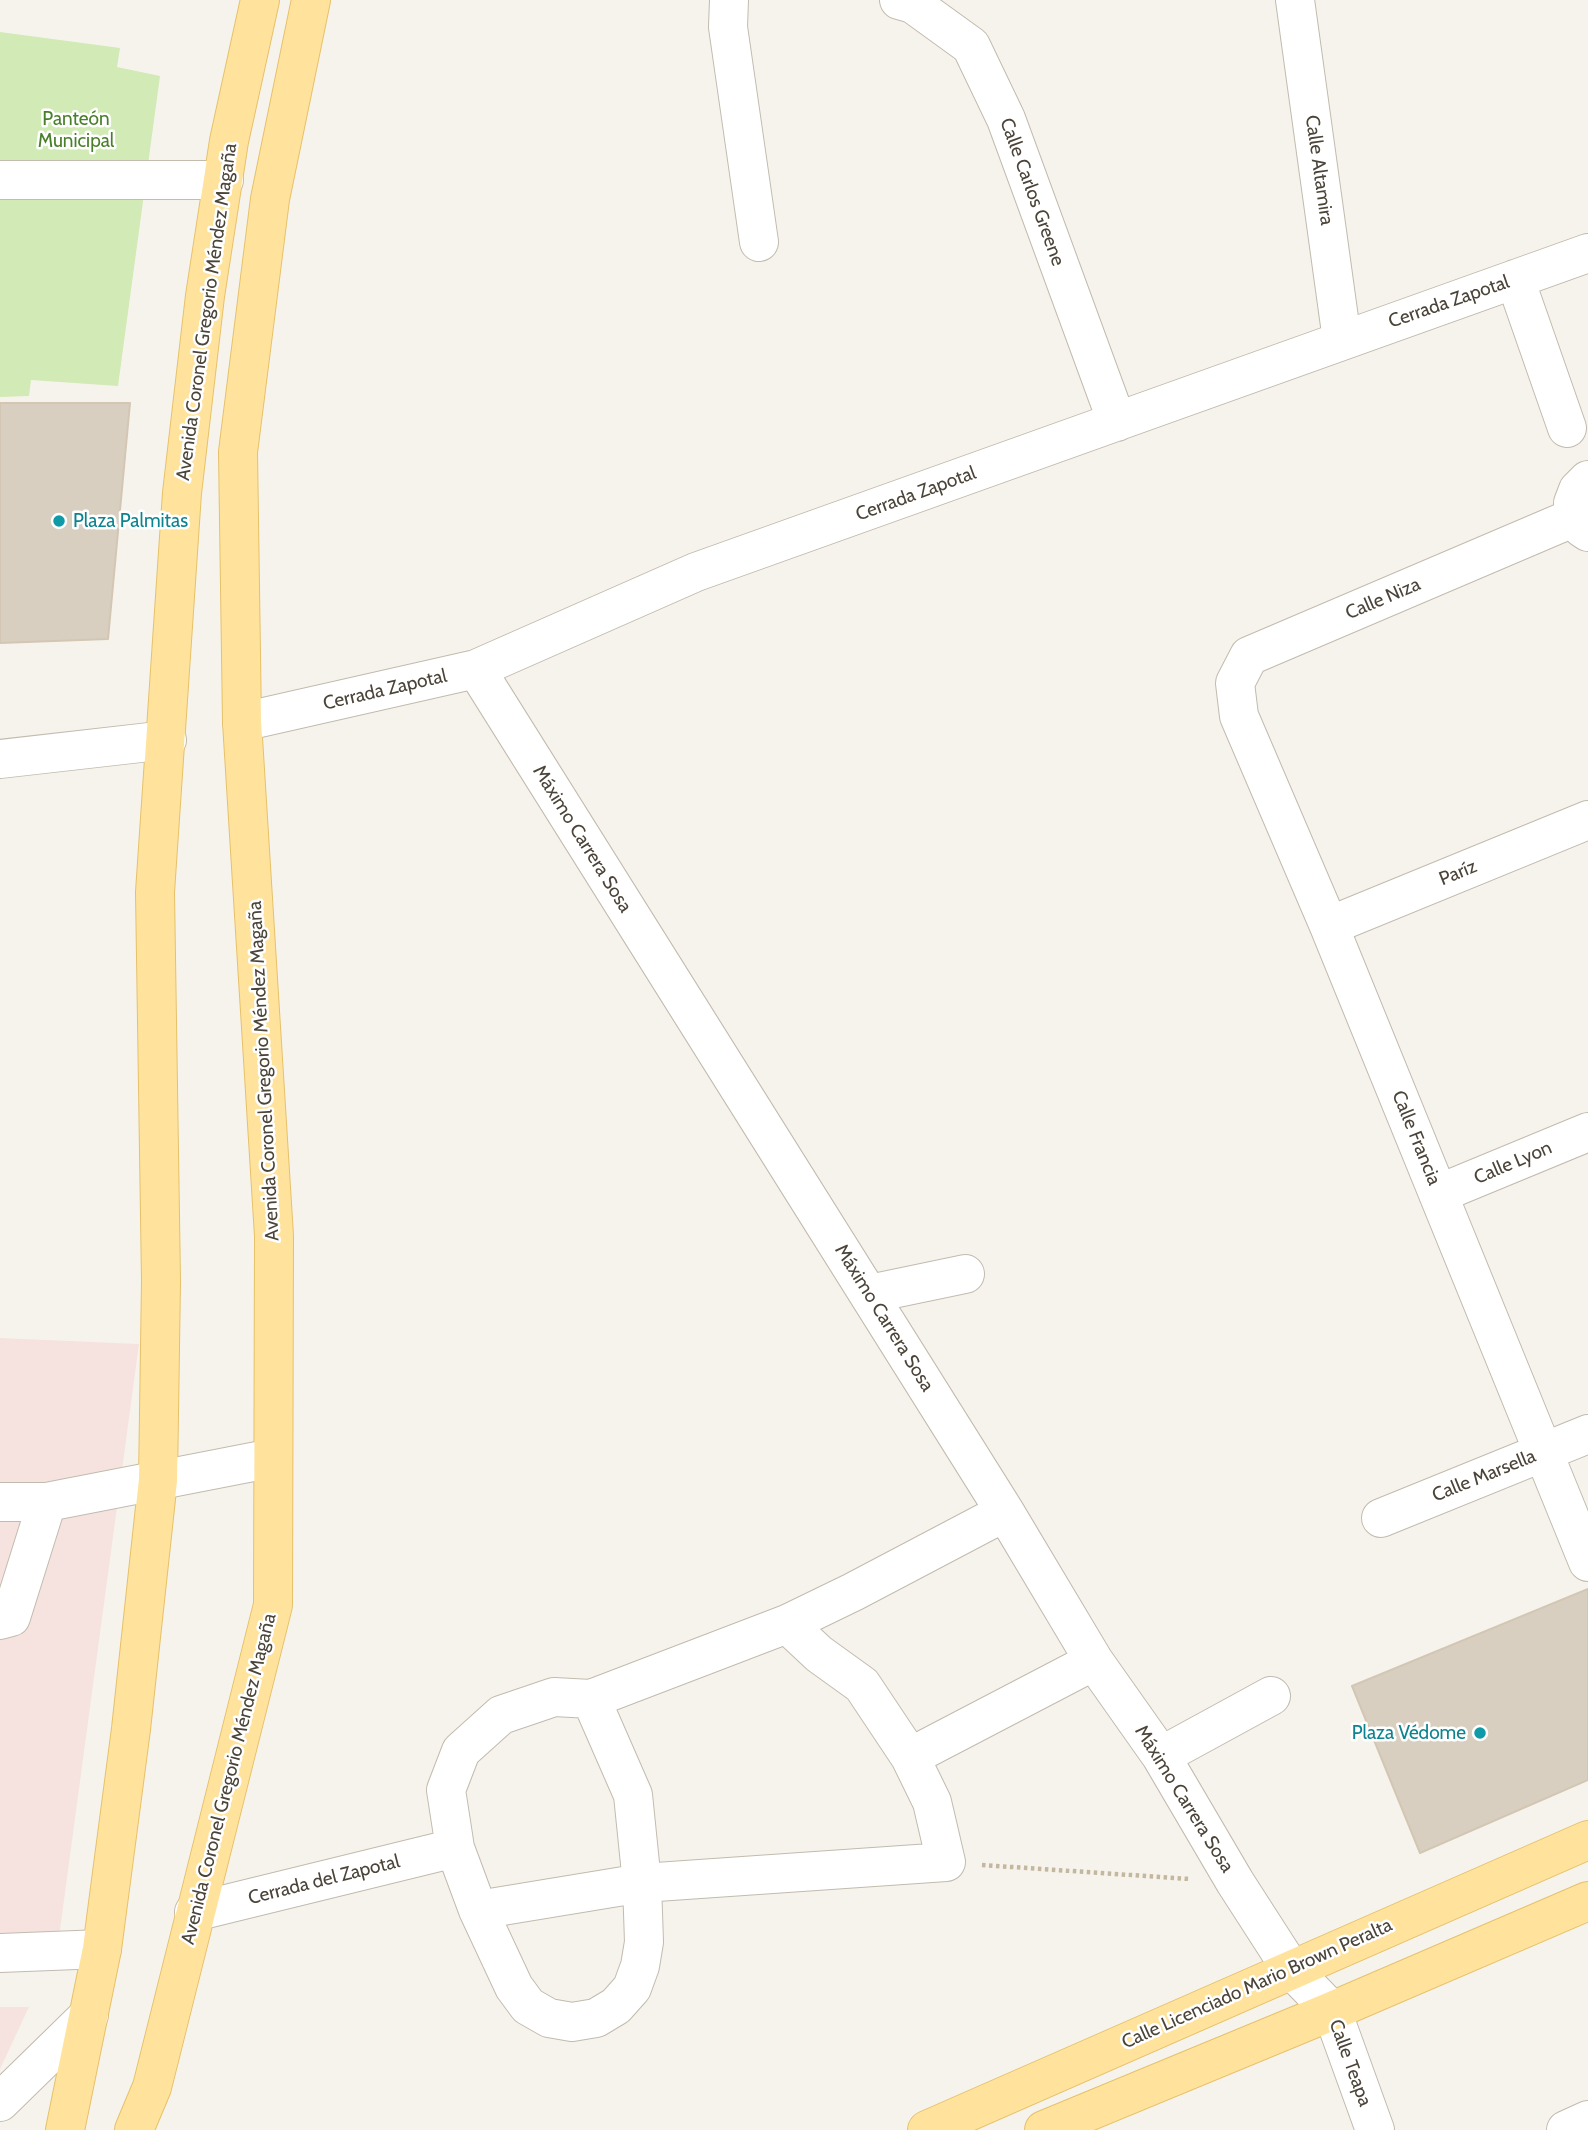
<!DOCTYPE html>
<meta charset="utf-8">
<style>
body{margin:0}
canvas{display:block;background:#f6f3ec}
</style>
<canvas width="1588" height="2130"></canvas>
<script>
const g = document.querySelector('canvas').getContext('2d');
g.lineJoin = 'round';
function fillPath(path, color) {
  g.fillStyle = color;
  g.fill(path, 'evenodd');
}
function toPath(rows) {
  const path = new Path2D();
  for (const r of rows) {
    path.moveTo(r[0], r[1]);
    for (let i = 2; i < r.length; i += 2) path.lineTo(r[i], r[i + 1]);
  }
  return path;
}
function strokePath(path, color, width, dash) {
  g.strokeStyle = color;
  g.lineWidth = width;
  g.lineCap = dash ? 'butt' : 'round';
  g.setLineDash(dash || []);
  g.stroke(path);
}
function drawText(font, color, halo, rows, align = 'center') {
  g.font = font + ' Cabin,sans-serif';
  g.lineWidth = 5;
  g.setLineDash([]);
  g.textBaseline = 'middle';
  g.strokeStyle = halo;
  g.fillStyle = color;
  for (const [text, x, y, turn = 0] of rows) {
    g.save();
    g.translate(x, y);
    g.rotate((+turn || 0) * Math.PI / 180);
    g.textAlign = isNaN(turn) ? turn : align;
    if (halo) g.strokeText(text, 0, 0);
    g.fillText(text, 0, 0);
    g.restore();
  }
}
const medical = toPath([
 [0,1338,139,1344,59,1937,0,1945],
 [0,2007,29,2007,0,2069]
]);
const green = toPath([
 [0,32,120,48,117,67,160,76,118,386,31,380,29,396,0,397]
]);
const building = toPath([
 [0,403,130,403,108,639,0,643,0,403],
 [1588,1589,1588,1780,1420,1853,1352,1686,1588,1589]
]);
const path = toPath([
 [982,1865,1190,1879]
]);
const minor = toPath([
 [729,0,728,27,759,242],
 [899,0,913,4,971,46,1006,119,1117,422],
 [1295,0,1342,340],
 [0,180,224,180],
 [1515,279,1567,428],
 [1588,480,1578,490,1573,503,1575,517,1582,528,1588,532],
 [1575,517,1249,656,1235,683,1239,716,1329,926,1588,1562],
 [476,669,1005,1512,1094,1661,1161,1756,1235,1882,1291,1969,1332,2011,1375,2130],
 [242,722,476,669,696,572,1588,253],
 [0,759,167,740],
 [1329,926,1588,820],
 [1438,1194,1588,1132],
 [869,1294,965,1274],
 [0,1502,47,1502,273,1458],
 [1381,1518,1588,1434],
 [0,1620,11,1617,47,1502],
 [591,1699,633,1795,642,1883,644,1942,640,1966,632,1988,616,2006,596,2018,572,2022,549,2018,528,2006,514,1987,478,1910,455,1848,446,1790,461,1751,501,1715,554,1697,591,1699,787,1624,853,1592,1005,1512],
 [1161,1756,1271,1696],
 [910,1757,1094,1661],
 [478,1910,642,1883,946,1862,932,1802,910,1757,862,1685,819,1654,787,1624],
 [194,1912,455,1848],
 [0,1953,102,1949],
 [0,2102,89,2015],
 [1566,2130,1588,2120]
]);
const major = toPath([
 [65,2130,102,1949,131,1729,158,1480,161,1281,155,892,182,493,205,296,229,141,260,0],
 [134,2130,152,2087,273,1605,274,1236,242,722,238,452,270,199,311,0],
 [927,2130,1588,1840],
 [1044,2130,1332,2011,1588,1901]
]);
const markers = [
 [59,521,7,"#0f9aa8"],
 [1480,1733,7,"#0f9aa8"]
];
const parkNames = [
 ["Panteón",76,119],
 ["Municipal",76,141]
];
const streetNames = [
 ["Calle Altamira",1319,170,82],
 ["Calle Carlos Greene",1032,192,70],
 ["Cerrada Zapotal",1449,302,-19],
 ["Avenida Coronel Gregorio Méndez Magaña",207,312,-82],
 ["Cerrada Zapotal",916,494,-20],
 ["Calle Niza",1383,599,-23],
 ["Cerrada Zapotal",385,690,-13],
 ["Máximo Carrera Sosa",582,839,58],
 ["Paríz",1458,873,-22],
 ["Avenida Coronel Gregorio Méndez Magaña",264,1071,-93],
 ["Calle Francia",1416,1138,68],
 ["Calle Lyon",1513,1163,-23],
 ["Máximo Carrera Sosa",884,1318,58],
 ["Calle Marsella",1484,1476,-22],
 ["Avenida Coronel Gregorio Méndez Magaña",229,1779,-76],
 ["Máximo Carrera Sosa",1184,1799,58],
 ["Cerrada del Zapotal",324,1880,-14],
 ["Calle Licenciado Mario Brown Peralta",1257,1984,-24],
 ["Calle Teapa",1350,2063,70]
];
const cultureNames = [
 ["Plaza Palmitas",73,521],
 ["Plaza Védome",1466,1733,"right"]
];
fillPath(medical, '#f6e3e0');
fillPath(green, '#d2eab5');
fillPath(building, '#d8cfc1');
strokePath(building, '#d3c7b4', 2);
strokePath(minor, '#c2bbae', 40);
strokePath(major, '#e6c16a', 40);
strokePath(path, '#c4b79f', 4.5, [3.5, 3.5]);
strokePath(minor, '#fff', 38);
strokePath(major, '#ffe39c', 38);
for (const [x, y, r, color] of markers) {
  const dot = new Path2D();
  dot.arc(x, y, r, 0, 2 * Math.PI);
  g.fillStyle = color;
  g.fill(dot);
  strokePath(dot, '#fff', 2.5);
}
drawText('19px', '#4a7f2a', '#fff', parkNames);
drawText('19px', '#4b4439', '#fff', streetNames);
drawText('19px', '#0d838f', '#fff', cultureNames, 'left');
</script>
